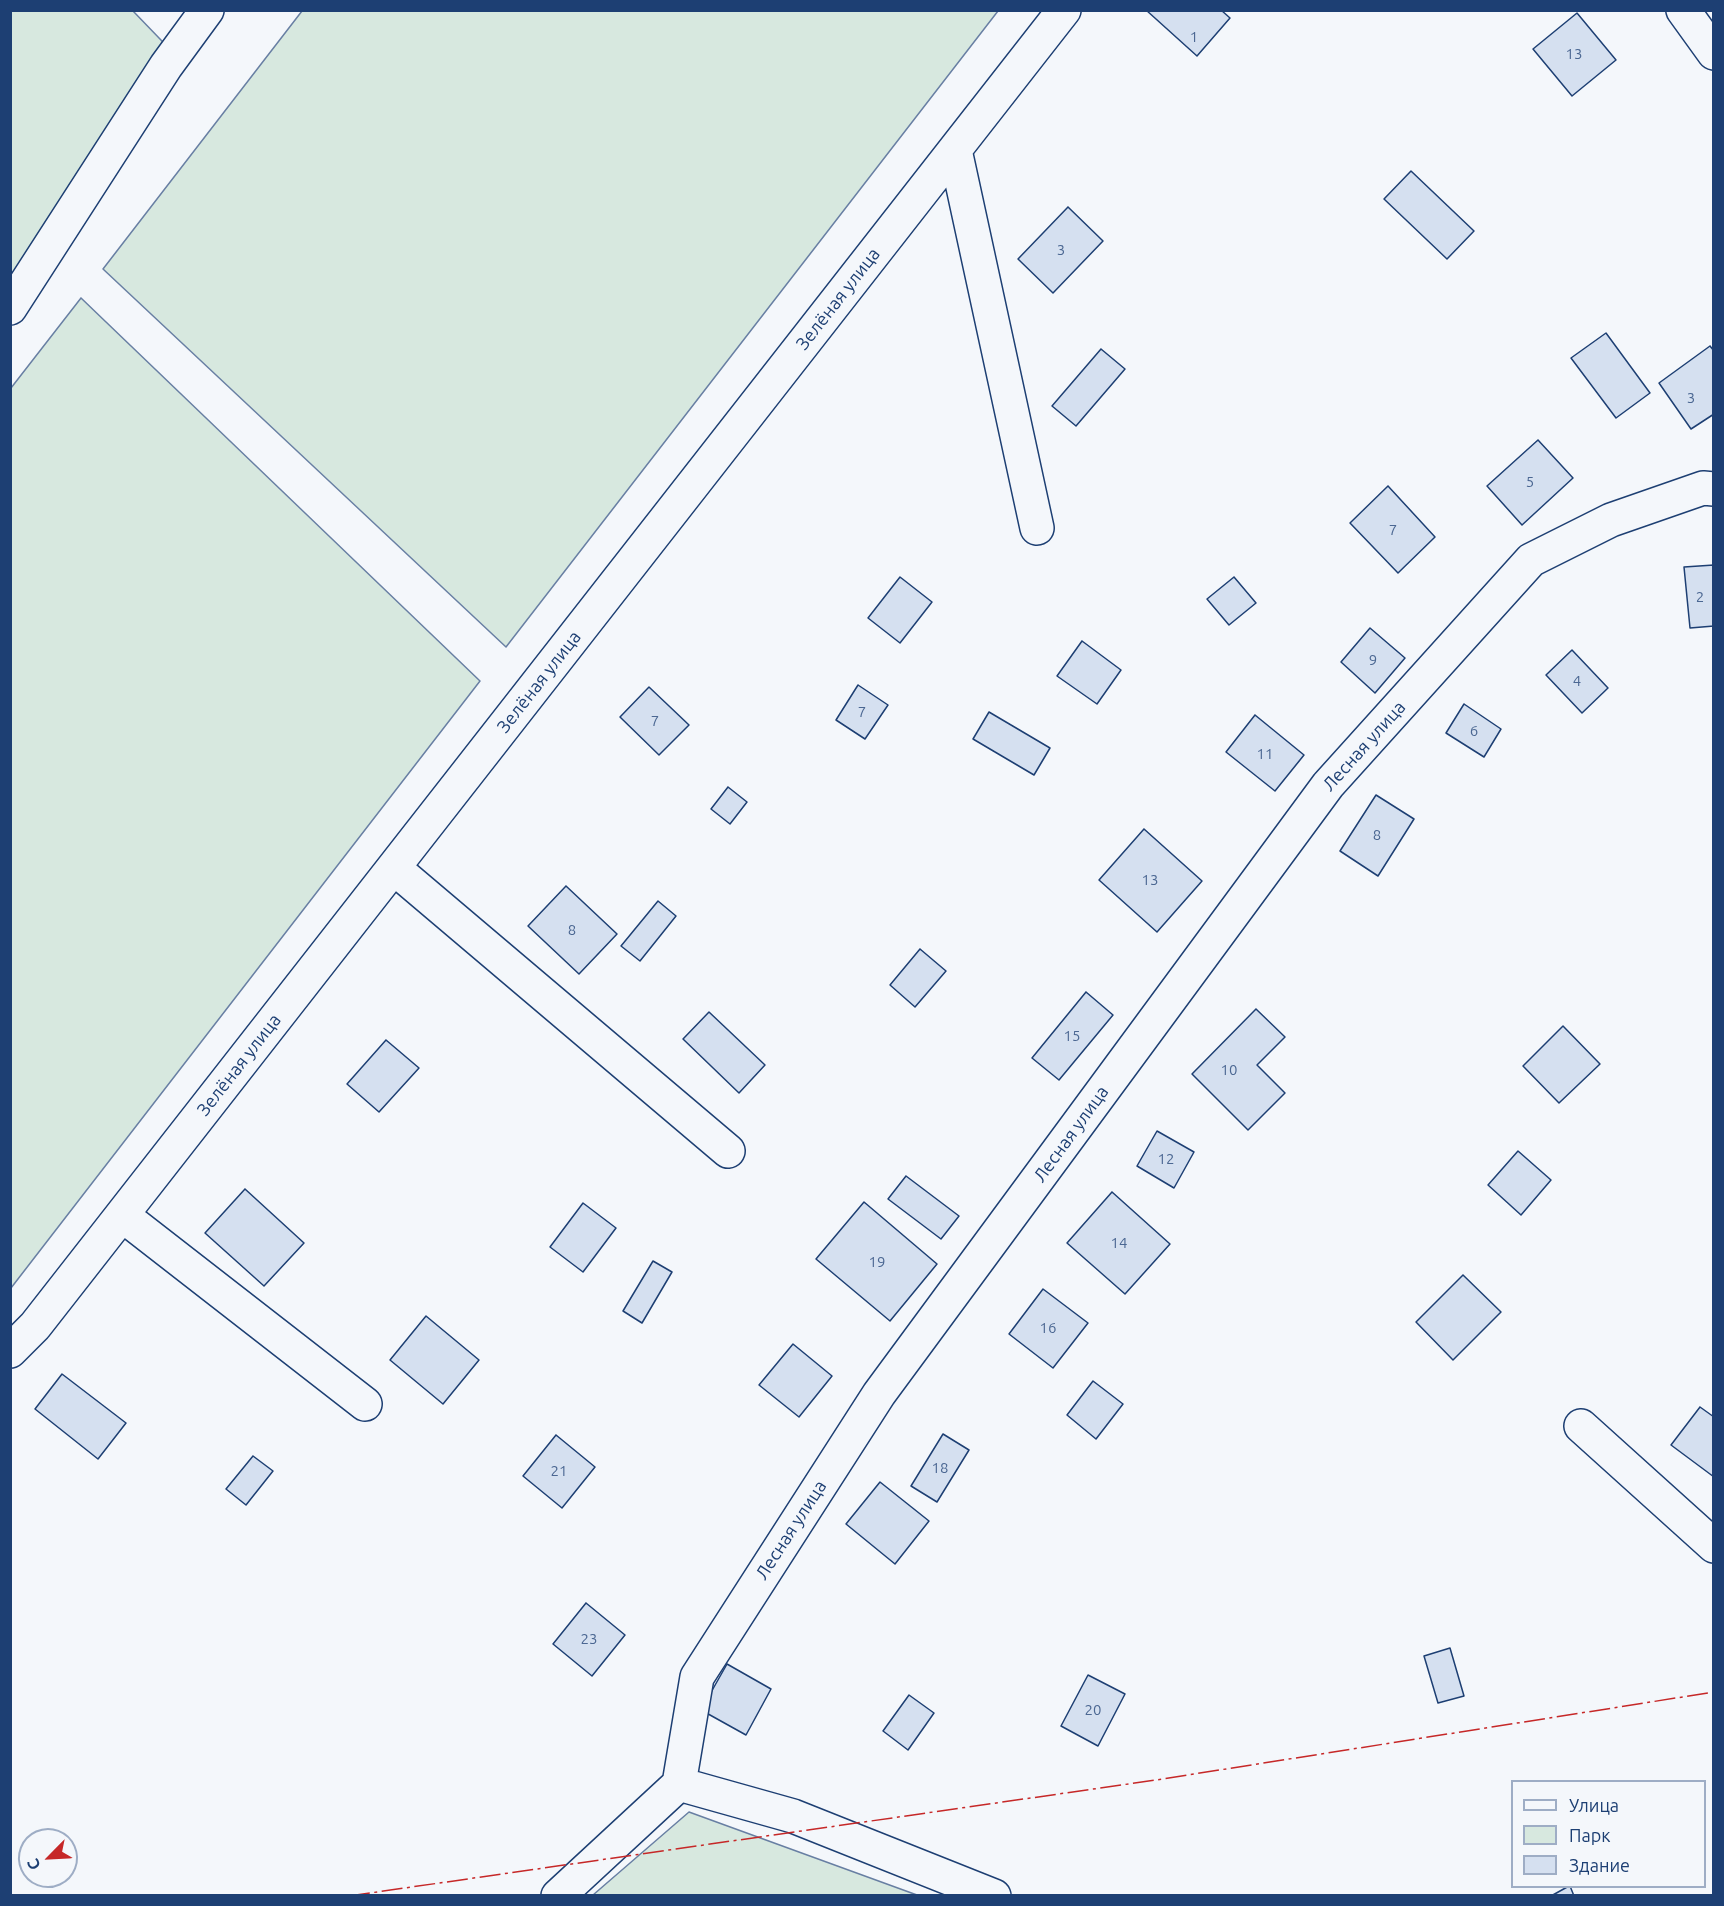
<!DOCTYPE html>
<meta charset="utf-8">
<style>
body{margin:0}
#map{position:relative;width:1724px;height:1906px;overflow:hidden;background:#f4f7fb;font-family:Ubuntu,sans-serif}
canvas{display:block}
.frame{position:absolute;inset:0;border:12px solid #1d3f73;pointer-events:none}
.legend{position:absolute;left:1511px;top:1780px;width:195px;height:108px;box-sizing:border-box;background:#f4f7fb;border:2px solid #9eadc5;margin:0;padding:8px 10px;list-style:none;font-size:18px;color:#1d3f73}
.legend li{display:flex;align-items:center;gap:12px;height:30px}
.legend b{width:30px;border:2px solid #9eadc5}
.north{position:absolute;left:18px;top:1828px;width:60px;height:60px;box-sizing:border-box;background:#f4f7fb;border:2px solid #9eadc5;border-radius:50%;rotate:246deg;font-size:16px;font-weight:700;line-height:24px;text-align:center;color:#1d3f73}
.north::after{content:'';display:block;margin:auto;width:21px;height:27px;background:#c62828;clip-path:polygon(50% 0,100% 100%,50% 72%,0 100%)}
</style>
<div id="map">
<canvas width="1724" height="1906"></canvas>
<div class="frame"></div>
<ul class="legend">
<li><b style="height:8px;background:#f4f7fb"></b>Улица</li>
<li><b style="height:16px;background:#d7e8df"></b>Парк</li>
<li><b style="height:16px;background:#d5e0f0"></b>Здание</li>
</ul>
<div class="north">С</div>
</div>
<script>
const g = document.querySelector('canvas').getContext('2d');
g.lineJoin = 'round';
function fillPath(path, color) {
  g.fillStyle = color;
  g.fill(path, 'evenodd');
}
function toPath(rows) {
  const path = new Path2D();
  for (const r of rows) {
    path.moveTo(r[0], r[1]);
    for (let i = 2; i < r.length; i += 2) path.lineTo(r[i], r[i + 1]);
  }
  return path;
}
function strokePath(path, color, width, dash) {
  g.strokeStyle = color;
  g.lineWidth = width;
  g.lineCap = dash ? 'butt' : 'round';
  g.setLineDash(dash || []);
  g.stroke(path);
}
function drawText(font, color, halo, rows, align = 'center') {
  g.font = font + ' Ubuntu,sans-serif';
  g.lineWidth = 4.5;
  g.setLineDash([]);
  g.textBaseline = 'middle';
  g.strokeStyle = halo;
  g.fillStyle = color;
  for (const [text, x, y, turn = 0] of rows) {
    g.save();
    g.translate(x, y);
    g.rotate((+turn || 0) * Math.PI / 180);
    g.textAlign = isNaN(turn) ? turn : align;
    if (halo) g.strokeText(text, 0, 0);
    g.fillText(text, 0, 0);
    g.restore();
  }
}
const green = toPath([
 [11,11,133,11,186,66,11,293,11,11],
 [302,11,302,10,998,11,506,647,103,269,302,11],
 [81,298,480,681,11,1288,11,388,81,298],
 [689,1812,917,1895,593,1895,689,1812]
]);
const building = toPath([
 [1146,10,1221,10,1230,18,1197,56,1146,10],
 [1577,13,1616,60,1572,96,1533,49,1577,13],
 [1411,171,1474,231,1447,259,1384,199,1411,171],
 [1068,207,1103,241,1053,293,1018,259,1068,207],
 [1606,333,1650,393,1616,418,1571,358,1606,333],
 [1710,346,1714,351,1714,414,1691,429,1659,383,1710,346],
 [1101,349,1125,369,1076,426,1052,406,1101,349],
 [1538,440,1573,478,1522,525,1487,486,1538,440],
 [1388,486,1435,537,1398,573,1350,523,1388,486],
 [1714,565,1714,626,1690,628,1684,567,1714,565],
 [900,577,932,602,900,643,868,618,900,577],
 [1234,577,1256,603,1229,625,1207,599,1234,577],
 [1370,628,1405,658,1375,693,1341,662,1370,628],
 [1082,641,1121,670,1097,704,1057,676,1082,641],
 [1572,650,1608,688,1582,713,1546,675,1572,650],
 [858,685,888,705,865,739,836,720,858,685],
 [649,687,689,725,659,755,620,717,649,687],
 [1464,704,1501,729,1484,757,1446,733,1464,704],
 [989,712,1050,748,1034,775,973,739,989,712],
 [1255,715,1304,755,1275,791,1226,752,1255,715],
 [728,787,747,802,730,824,711,809,728,787],
 [1376,795,1414,819,1378,876,1340,851,1376,795],
 [1144,829,1202,881,1157,932,1099,880,1144,829],
 [566,886,617,934,579,974,528,926,566,886],
 [658,901,676,916,640,961,621,946,658,901],
 [920,949,946,971,915,1007,890,985,920,949],
 [1086,992,1113,1015,1059,1080,1032,1058,1086,992],
 [1256,1009,1285,1037,1257,1065,1285,1093,1248,1130,1192,1074,1256,1009],
 [709,1012,765,1065,739,1093,683,1039,709,1012],
 [1563,1026,1600,1064,1559,1103,1523,1066,1563,1026],
 [386,1040,419,1068,379,1112,347,1084,386,1040],
 [1157,1131,1194,1152,1174,1188,1137,1166,1157,1131],
 [1518,1151,1551,1180,1521,1215,1488,1185,1518,1151],
 [906,1176,959,1216,941,1239,888,1199,906,1176],
 [245,1189,304,1243,264,1286,205,1233,245,1189],
 [1112,1192,1170,1244,1125,1294,1067,1243,1112,1192],
 [864,1202,937,1264,890,1321,816,1259,864,1202],
 [583,1203,616,1228,583,1272,550,1247,583,1203],
 [653,1261,672,1272,642,1323,623,1311,653,1261],
 [1463,1275,1501,1312,1453,1360,1416,1322,1463,1275],
 [1043,1289,1088,1323,1053,1368,1009,1334,1043,1289],
 [426,1316,479,1360,443,1404,390,1360,426,1316],
 [793,1344,832,1376,799,1417,759,1385,793,1344],
 [62,1374,126,1423,98,1459,35,1409,62,1374],
 [1093,1381,1123,1404,1096,1439,1067,1415,1093,1381],
 [1700,1407,1714,1417,1714,1477,1671,1445,1700,1407],
 [943,1434,969,1450,937,1502,911,1486,943,1434],
 [556,1435,595,1467,562,1508,523,1476,556,1435],
 [253,1456,273,1471,246,1505,226,1489,253,1456],
 [880,1482,929,1521,895,1564,846,1524,880,1482],
 [586,1603,625,1635,592,1676,553,1644,586,1603],
 [1450,1648,1464,1696,1438,1703,1424,1656,1450,1648],
 [727,1664,771,1689,746,1735,701,1710,727,1664],
 [1088,1675,1125,1694,1098,1746,1061,1726,1088,1675],
 [909,1695,934,1713,908,1750,883,1731,909,1695],
 [1570,1886,1574,1896,1551,1896,1569,1886,1570,1886]
]);
const minor = toPath([
 [1683,10,1714,53],
 [955,150,1037,528],
 [10,308,166,66,207,10],
 [394,868,728,1151],
 [122,1215,365,1404],
 [10,1351,35,1326,1064,10],
 [1581,1426,1714,1546],
 [679,1784,793,1816,994,1896],
 [558,1896,679,1784,697,1677,879,1394,1328,785,1531,560,1611,520,1703,488,1714,489]
]);
const power = toPath([
 [349,1896,1156,1780,1714,1692]
]);
const numberNames = [
 ["1",1194,37],
 ["13",1574,54],
 ["3",1061,250],
 ["3",1691,398],
 ["5",1530,482],
 ["7",1393,530],
 ["2",1700,597],
 ["9",1373,660],
 ["4",1577,681],
 ["7",862,712],
 ["7",655,721],
 ["6",1474,731],
 ["11",1265,754],
 ["8",1377,835],
 ["13",1150,880],
 ["8",572,930],
 ["15",1072,1036],
 ["10",1229,1070],
 ["12",1166,1159],
 ["14",1119,1243],
 ["19",877,1262],
 ["16",1048,1328],
 ["18",940,1468],
 ["21",559,1471],
 ["23",589,1639],
 ["20",1093,1710]
];
const streetNames = [
 ["Зелёная улица",838,299,-52],
 ["Зелёная улица",539,682,-52],
 ["Лесная улица",1364,746,-48],
 ["Зелёная улица",239,1065,-52],
 ["Лесная улица",1071,1134,-54],
 ["Лесная улица",791,1530,-57]
];
fillPath(green, '#d7e8df');
strokePath(green, '#687fa3', 1.5);
fillPath(building, '#d5e0f0');
strokePath(building, '#1d3f73', 1.5);
strokePath(minor, '#1d3f73', 36);
strokePath(minor, '#f4f7fb', 33);
strokePath(power, '#c62828', 1.5, [21, 4.5, 3, 4.5]);
drawText('15px', '#4b6792', null, numberNames);
drawText('18px', '#1d3f73', '#f4f7fb', streetNames);
</script>
